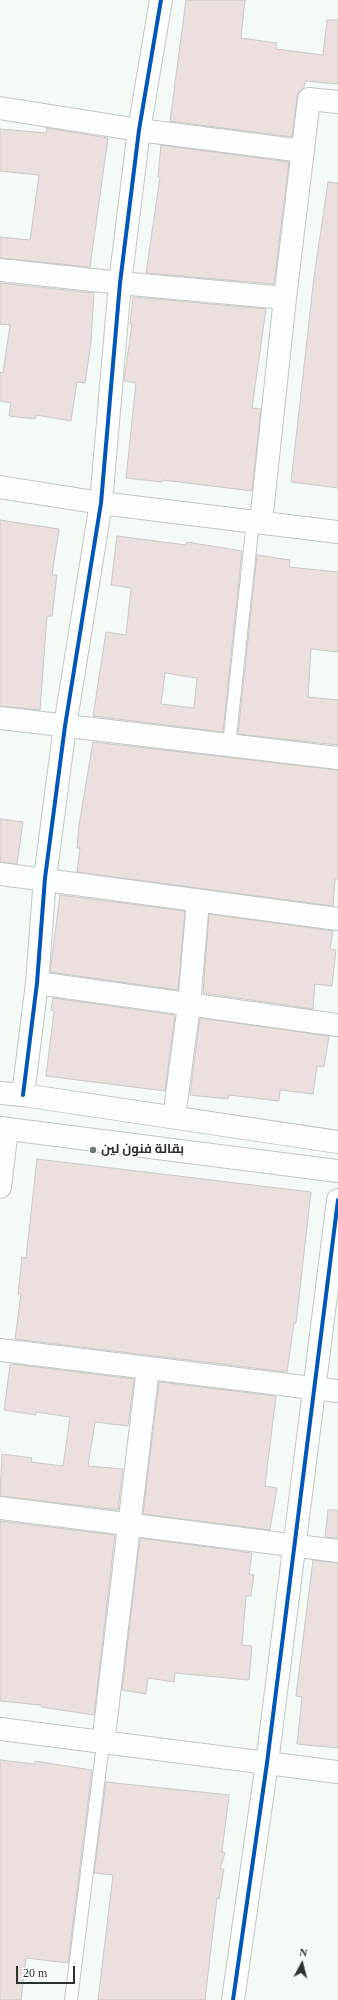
<!DOCTYPE html>
<meta charset="utf-8">
<style>
body{margin:0}
#map{position:relative;width:338px;height:2000px;overflow:hidden;background:#f4fbf7;font-family:Georgia,serif}
canvas{display:block}
.north{position:absolute;left:282px;top:1944px;width:40px;height:40px;-webkit-text-stroke:3px #fff;paint-order:stroke;rotate:7deg;font-size:11px;font-weight:700;line-height:16px;text-align:center;color:#2a332e}
.north::after{content:'';display:block;margin:auto;width:14px;height:18px;background:#2a332e;clip-path:polygon(50% 0,100% 100%,50% 72%,0 100%)}
.scale{position:absolute;left:16px;top:1966px;width:59px;height:18px;box-sizing:border-box;border:2px solid #2a332e;border-top:0;padding-left:5px;font-size:12px;line-height:14px;white-space:nowrap;color:#2a332e;-webkit-text-stroke:3px #fff;paint-order:stroke}
</style>
<div id="map">
<canvas width="338" height="2000"></canvas>
<div class="north">N</div>
<div class="scale">20 m</div>
</div>
<script>
const g = document.querySelector('canvas').getContext('2d');
g.lineJoin = 'round';
function fillPath(path, color) {
  g.fillStyle = color;
  g.fill(path, 'evenodd');
}
function toPath(rows) {
  const path = new Path2D();
  for (const r of rows) {
    path.moveTo(r[0], r[1]);
    for (let i = 2; i < r.length; i += 2) path.lineTo(r[i], r[i + 1]);
  }
  return path;
}
function strokePath(path, color, width, dash) {
  g.strokeStyle = color;
  g.lineWidth = width;
  g.lineCap = dash ? 'butt' : 'round';
  g.setLineDash(dash || []);
  g.stroke(path);
}
function drawText(font, color, halo, rows, align = 'center') {
  g.font = font + ' Georgia,Cairo,serif';
  g.lineWidth = 3;
  g.setLineDash([]);
  g.textBaseline = 'middle';
  g.strokeStyle = halo;
  g.fillStyle = color;
  for (const [text, x, y, turn = 0] of rows) {
    g.save();
    g.translate(x, y);
    g.rotate((+turn || 0) * Math.PI / 180);
    g.textAlign = isNaN(turn) ? turn : align;
    if (halo) g.strokeText(text, 0, 0);
    g.fillText(text, 0, 0);
    g.restore();
  }
}
const building = toPath([
 [186,0,245,0,241,38,277,43,276,49,323,55,327,20,338,20,338,84,305,81,304,88,299,92,297,98,292,137,170,121,186,0],
 [47,128,108,138,90,267,0,258,0,237,30,240,39,175,0,171,0,129,46,133,47,128],
 [161,145,289,162,274,284,146,273,160,177,158,177,161,145],
 [328,182,338,183,338,488,291,482,314,277,328,182],
 [0,283,94,293,91,343,85,383,77,382,71,421,36,415,35,419,9,416,11,403,0,401,0,372,3,373,10,325,0,324,0,283],
 [133,297,266,309,252,408,261,409,252,491,163,480,162,482,126,478,136,383,124,381,132,324,130,324,133,297],
 [0,520,59,529,52,575,57,575,52,616,47,616,40,710,0,706,0,520],
 [117,536,186,545,187,542,242,551,223,732,93,716,106,632,126,635,131,588,111,585,117,536],
 [165,673,197,678,194,708,161,704,165,673],
 [257,555,290,560,289,567,338,572,338,652,311,649,308,697,338,700,338,745,238,734,257,555],
 [93,742,338,770,338,879,335,879,333,906,77,872,80,848,77,848,79,825,93,742],
 [0,819,23,822,17,864,0,862,0,819],
 [60,895,185,911,178,990,50,972,60,895],
 [209,914,333,931,330,949,336,950,332,986,315,984,313,1009,203,993,209,914],
 [53,998,175,1015,165,1091,46,1076,54,1011,51,1010,53,998],
 [200,1018,329,1036,324,1067,317,1066,313,1094,280,1090,279,1101,229,1095,228,1099,190,1095,200,1018],
 [37,1159,311,1192,296,1323,294,1323,287,1372,15,1339,21,1294,18,1294,22,1257,26,1258,37,1159],
 [12,1364,134,1379,128,1426,95,1422,88,1466,123,1469,118,1510,0,1496,2,1454,32,1458,31,1462,63,1466,70,1417,36,1412,36,1415,4,1410,10,1365,12,1364],
 [159,1382,276,1396,265,1486,277,1488,270,1530,143,1514,159,1382],
 [328,1510,338,1510,338,1538,325,1537,328,1510],
 [0,1521,115,1535,94,1715,41,1707,41,1705,0,1701,0,1521],
 [140,1538,252,1553,249,1574,254,1575,251,1596,246,1596,242,1645,252,1646,249,1680,175,1673,174,1682,148,1678,146,1694,122,1690,140,1538],
 [313,1560,338,1563,338,1748,297,1744,302,1697,296,1696,313,1560],
 [0,1760,35,1764,35,1761,92,1770,68,1963,26,1958,21,2000,0,2000,0,1760],
 [106,1782,229,1795,222,1852,225,1853,220,1869,224,1869,219,1899,217,1898,205,2000,98,2000,113,1875,94,1873,106,1782]
]);
const service = toPath([
 [229,746,253,521],
 [71,2000,103,1744]
]);
const minor = toPath([
 [0,108,139,130,303,151],
 [0,270,120,283,285,298],
 [261,522,285,298,309,99,338,102],
 [0,718,338,758],
 [0,874,338,919],
 [37,983,338,1025],
 [174,1117,189,1005,198,901],
 [0,1187,7,1129],
 [0,1350,338,1391],
 [0,1508,338,1551],
 [0,1729,338,1772],
 [103,1744,148,1368],
 [233,2000,267,1763,338,1200]
]);
const tertiary = toPath([
 [0,487,101,503,338,532],
 [0,1093,23,1095,338,1142],
 [23,1095,37,983,45,878,65,726,101,503,120,283,139,130,161,0],
 [0,1128,338,1171]
]);
const cycleway = toPath([
 [23,1095,37,983,45,878,65,726,101,503,120,283,139,130,161,0],
 [233,2000,267,1763,338,1200]
]);
const markers = [
 [93,1150,4,"#717974"]
];
const poiNames = [
 ["بقالة فنون لين",101,1150]
];
fillPath(building, '#ebe0dd');
strokePath(building, '#c9c8c5', 1);
strokePath(service, '#c0c7c3', 14);
strokePath(minor, '#c0c7c3', 24);
strokePath(tertiary, '#c0c7c3', 24);
strokePath(service, '#fdfefe', 12);
strokePath(minor, '#fdfefe', 22);
strokePath(tertiary, '#fdfefe', 22);
strokePath(cycleway, '#0057b8', 4);
for (const [x, y, r, color] of markers) {
  const dot = new Path2D();
  dot.arc(x, y, r, 0, 2 * Math.PI);
  g.fillStyle = color;
  g.fill(dot);
  strokePath(dot, '#fff', 1.5);
}
drawText('bold 13px', '#2a332e', '#fff', poiNames, 'left');
</script>
